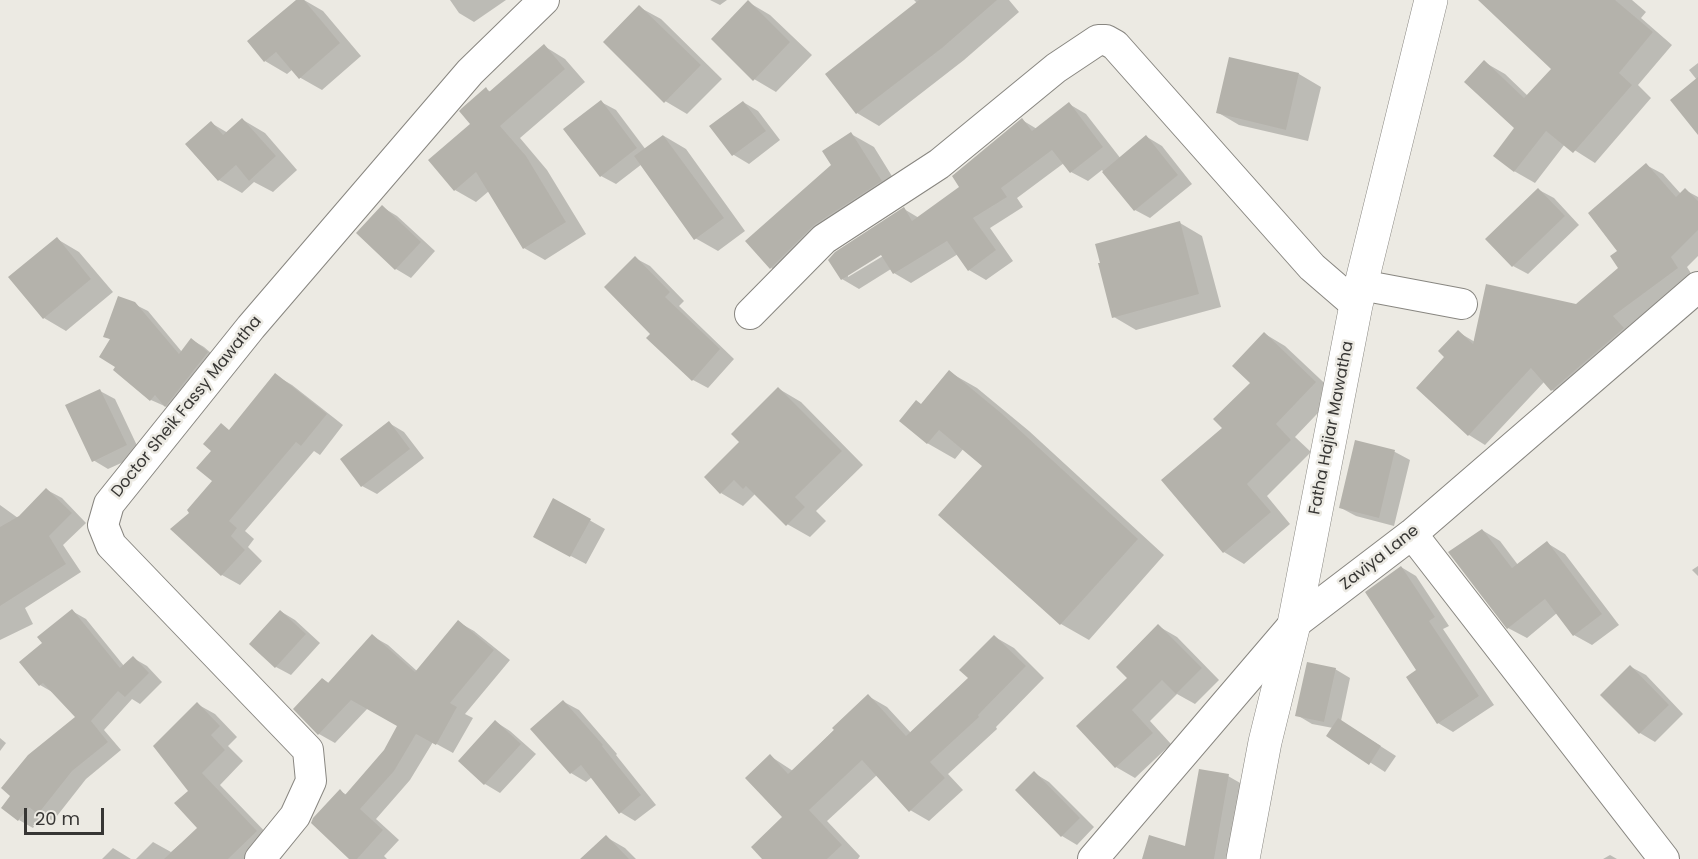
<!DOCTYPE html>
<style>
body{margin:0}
#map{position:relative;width:1698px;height:859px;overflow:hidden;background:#eceae3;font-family:Poppins,sans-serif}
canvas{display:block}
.scale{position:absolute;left:24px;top:808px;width:80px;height:27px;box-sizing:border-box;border:3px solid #373634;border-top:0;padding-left:8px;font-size:18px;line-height:21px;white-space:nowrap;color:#373634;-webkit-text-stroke:4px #eceae3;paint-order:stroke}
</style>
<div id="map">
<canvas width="1698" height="859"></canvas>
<div class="scale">20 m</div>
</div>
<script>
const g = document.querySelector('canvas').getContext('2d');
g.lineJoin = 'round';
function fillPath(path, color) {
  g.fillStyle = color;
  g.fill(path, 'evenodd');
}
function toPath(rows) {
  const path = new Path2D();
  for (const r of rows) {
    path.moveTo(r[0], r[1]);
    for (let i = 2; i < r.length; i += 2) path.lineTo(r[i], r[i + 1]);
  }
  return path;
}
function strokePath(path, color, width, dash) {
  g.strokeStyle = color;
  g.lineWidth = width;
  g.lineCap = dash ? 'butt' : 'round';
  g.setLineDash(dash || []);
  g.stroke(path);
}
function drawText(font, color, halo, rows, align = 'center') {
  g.font = font + ' Poppins,sans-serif';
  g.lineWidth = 5;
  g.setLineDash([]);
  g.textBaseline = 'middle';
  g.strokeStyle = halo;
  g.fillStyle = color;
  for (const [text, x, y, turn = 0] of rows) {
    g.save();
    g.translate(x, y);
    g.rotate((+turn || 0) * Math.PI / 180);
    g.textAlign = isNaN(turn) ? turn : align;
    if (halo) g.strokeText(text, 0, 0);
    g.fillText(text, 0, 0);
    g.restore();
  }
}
const shadow = toPath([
 [298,0,304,0,323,11,361,56,322,90,299,77,293,69,287,74,265,61],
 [450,0,506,0,474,22,459,13],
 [710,0,727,0,720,5],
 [914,0,1009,0,1019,12,964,60,879,126,857,113,917,3],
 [1480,0,1632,0,1646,12,1641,18,1672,45,1638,85,1651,98,1595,163,1565,144,1535,183,1514,171,1516,128,1484,62,1505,74,1528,96,1553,69],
 [748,2,770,15,812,55,776,92,754,79],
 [639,7,661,19,722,79,687,114,665,101],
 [544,46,565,59,585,82,520,138,547,170,586,234,545,260,524,248,489,191,476,202,455,190,472,124,486,89,491,92],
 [1698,63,1698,132,1697,80,1689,70],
 [1299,74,1321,87,1308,141,1239,125,1217,112],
 [601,102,616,110,646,150,664,136,686,149,745,231,718,251,695,238,642,164,616,184,601,176],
 [743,102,758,111,780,140,749,164,734,155,712,126],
 [1069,104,1086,114,1121,159,1147,137,1162,146,1192,184,1150,218,1135,210,1102,170,1088,181,1071,172,1064,163,1017,198,1023,207,990,228,1013,261,986,280,969,270,958,254,911,283,894,273,891,269,859,289,842,279,904,209,919,218,961,188,1022,120,1037,129],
 [887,250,888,253,848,277,848,274],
 [243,120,265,133,297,170,273,192,254,182,242,193,219,180,187,144,211,123,228,133],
 [851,134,874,147,903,194,793,281,771,268],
 [1646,165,1663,174,1681,194,1685,190,1698,197,1698,256,1687,267,1694,278,1629,326,1640,338,1569,400,1552,390,1544,382,1485,445,1469,435,1446,357,1458,332,1475,342,1576,305,1620,268,1620,251],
 [1539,190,1554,198,1579,225,1528,274,1513,266],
 [382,207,397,216,435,251,411,278,396,269],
 [1180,223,1202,236,1221,307,1136,330,1114,317],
 [57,239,79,252,113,292,66,331,44,318],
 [635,258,650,266,684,301,679,306,734,359,708,388,693,380,652,334],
 [134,304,148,311,182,352,192,340,204,347,220,361,178,412,151,400,117,367,111,340,105,336],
 [1265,334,1285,346,1336,394,1295,437,1311,452,1267,496,1290,524,1244,564,1224,552,1224,428,1252,383],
 [949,372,977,388,1029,431,1164,555,1089,640,1061,624,941,515,984,466,964,448,955,459,927,443,922,405],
 [275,375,292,385,343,425,320,455,314,451,245,531,254,539,248,547,262,561,240,585,222,575,172,529,191,513,214,481,230,431],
 [779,389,801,402,863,465,816,511,826,521,810,537,787,524,755,494,743,506,721,493,741,442],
 [100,391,115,399,141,454,108,469,93,460],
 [389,423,404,432,424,458,377,494,362,486],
 [1356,442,1395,452,1410,460,1394,526,1356,516,1341,508],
 [47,490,62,498,86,523,63,545,81,572,25,608,33,624,0,640,0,505,18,518],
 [554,500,605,529,586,564,550,545],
 [1482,530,1500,541,1518,565,1547,543,1565,554,1619,625,1592,645,1574,635,1557,613,1527,638,1508,628],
 [1698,566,1698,576,1692,570],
 [1401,567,1416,576,1449,626,1443,629,1494,705,1453,732,1438,723,1408,678,1418,671],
 [72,611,86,619,124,666,133,658,147,666,162,682,140,704,132,699,104,730,121,750,86,779,53,821,43,815,33,828,19,820,78,717,54,693,40,685,44,643],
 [280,611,295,620,320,643,291,675,276,667],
 [458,622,474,631,510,660,465,714,473,718,453,753,433,742,410,780,376,819,399,840,384,856,387,859,351,859,340,791,347,795,385,751,399,726,368,708,335,743,319,734,323,679,330,684,372,636,388,645,417,671],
 [1158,626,1177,637,1219,680,1195,704,1177,694,1150,721,1171,744,1135,778,1116,767,1129,678],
 [995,637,1014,648,1044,678,996,727,997,729,948,774,963,790,929,821,910,810,877,775,827,821,860,856,858,859,764,859,784,817,770,756,793,771,868,696,887,707,911,733,970,678],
 [1631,667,1646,675,1683,714,1655,742,1640,733,1603,695],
 [1335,669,1350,678,1341,721,1396,756,1385,772,1328,735,1333,728,1312,724,1297,715],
 [564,702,579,710,617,754,616,755,656,805,635,821,620,812,592,777,586,782,571,773],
 [197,704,215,714,237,737,228,746,243,761,220,785,275,842,257,859,136,859,153,842,171,852,199,828,190,791],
 [496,722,510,731,536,754,500,793,485,784,460,761],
 [0,738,6,743,0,751],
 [1034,773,1049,782,1094,827,1077,845,1062,836],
 [1228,776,1249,788,1237,859,1143,859,1186,848],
 [606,837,625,848,636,859,590,859],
 [113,848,131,859,102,859],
 [1610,855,1617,859,1603,859]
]);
const building = toPath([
 [296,0,304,0,340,43,299,79,276,52,264,62,247,41],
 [748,0,790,42,753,81,711,39],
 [919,0,997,0,942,48,856,114,825,74],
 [1478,0,1615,0,1653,32,1619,73,1632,85,1573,153,1546,131,1514,172,1493,156,1514,128,1464,82,1484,60,1524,98,1551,69],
 [639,5,701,65,664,103,603,42],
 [544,44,565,69,500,126,526,156,566,222,523,249,476,172,454,191,428,160,470,124,459,111,462,108,486,87,489,92],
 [1229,57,1299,73,1286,130,1216,113],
 [1698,77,1698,135,1670,100],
 [601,100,637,148,600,177,563,129],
 [743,101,766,131,732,156,709,126],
 [1069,102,1103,147,1070,173,1052,150,1001,188,1007,197,973,218,996,250,968,271,947,241,893,274,881,255,841,280,828,260,835,252,904,207,912,221,959,187,952,176,1022,118,1032,131],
 [242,118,276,156,249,181,236,165,218,181,185,144,211,121,223,135],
 [851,132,882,181,814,225,770,269,745,241,831,165,822,151],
 [663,135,724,218,694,240,634,156],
 [1146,135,1178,175,1134,211,1102,172],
 [1646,163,1676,197,1685,188,1698,201,1698,230,1671,257,1678,268,1613,316,1624,328,1551,391,1531,368,1468,436,1416,388,1444,357,1438,351,1458,330,1473,344,1486,284,1576,304,1618,268,1610,256,1617,251,1588,213],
 [1538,188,1565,216,1512,267,1485,239],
 [382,205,421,242,395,270,356,233],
 [1180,221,1199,294,1112,318,1098,263,1100,263,1095,244],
 [57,237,91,279,43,319,8,277],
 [635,256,670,292,665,297,720,349,692,381,646,338,650,334,604,287],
 [118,296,135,302,179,354,191,338,208,352,165,407,155,395,150,401,113,370,115,367,99,357,110,339,103,337],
 [1264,332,1316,382,1276,424,1291,440,1247,484,1271,512,1223,553,1161,480,1222,428,1213,419,1250,383,1232,366],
 [949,370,1001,413,1138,539,1060,625,938,515,982,466,939,430,927,444,899,421,916,400,921,404],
 [275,373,327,414,301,446,296,442,229,521,237,528,231,536,245,550,221,576,170,529,189,513,187,510,212,481,196,468,211,451,203,444,221,423,229,430],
 [778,387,842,451,795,497,805,507,786,526,746,486,743,489,734,480,720,494,704,477,739,442,731,434],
 [100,389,127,445,92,462,65,405],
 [389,421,410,449,361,487,340,459],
 [1355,440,1395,450,1379,518,1339,508],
 [46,488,72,513,49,536,66,564,0,606,0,527,19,516],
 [553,498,591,519,570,557,533,537],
 [1482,529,1512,568,1547,541,1602,614,1573,636,1545,599,1507,629,1448,552],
 [1401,566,1435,617,1429,621,1479,696,1437,724,1406,677,1416,670,1365,592],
 [72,609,120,668,133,656,149,673,125,697,118,691,91,721,108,742,72,771,38,814,29,807,18,821,1,808,10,796,1,788,28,755,75,717,43,683,39,686,19,662,42,643,37,637],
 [280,610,306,634,275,668,249,644],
 [458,620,494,650,450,703,457,707,436,745,416,734,394,771,360,809,383,830,357,859,349,859,311,823,313,818,340,789,345,795,384,750,397,726,351,700,318,735,293,709,322,678,328,683,372,634,415,672],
 [1158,624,1202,668,1176,694,1162,680,1132,710,1153,733,1115,768,1076,726,1127,678,1116,667],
 [994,635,1026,666,978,715,979,717,930,762,945,778,909,812,862,760,809,810,842,845,827,859,762,859,751,847,782,817,745,778,770,754,788,774,834,730,832,728,868,694,906,736,968,678,959,670],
 [1307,662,1336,668,1324,722,1295,716],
 [1630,665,1669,705,1639,734,1600,695],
 [563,700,603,745,602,746,641,795,619,814,581,765,570,774,530,729],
 [197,702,220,726,211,735,225,750,202,773,257,831,228,859,164,859,197,828,174,803,188,791,153,746],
 [1338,718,1381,746,1369,765,1326,736],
 [495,720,521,744,484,785,458,761],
 [1199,769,1229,774,1214,859,1142,859,1149,835,1185,846],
 [1034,771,1080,818,1061,837,1015,790],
 [606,835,629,859,580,859]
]);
const minor = toPath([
 [1361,285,1462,304],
 [750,314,824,239,939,164,1056,68,1098,40,1106,40,1115,45,1312,267,1356,305],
 [1412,534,1664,859],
 [260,859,295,816,311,781,308,750,111,545,103,525,109,504,251,327,470,72,544,0],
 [1093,859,1294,624,1412,534,1698,287]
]);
const tertiary = toPath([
 [1243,859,1265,742,1294,624,1356,305,1431,0]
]);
const streetNames = [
 ["Doctor Sheik Fassy Mawatha",187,407,-51],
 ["Fatha Hajiar Mawatha",1332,428,-79],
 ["Zaviya Lane",1380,558,-38]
];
fillPath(shadow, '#0003');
fillPath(building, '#b4b2ab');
strokePath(minor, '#888680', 32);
strokePath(tertiary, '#888680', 34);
strokePath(minor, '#fff', 30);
strokePath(tertiary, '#fff', 33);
drawText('16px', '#373634', '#eceae3', streetNames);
</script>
